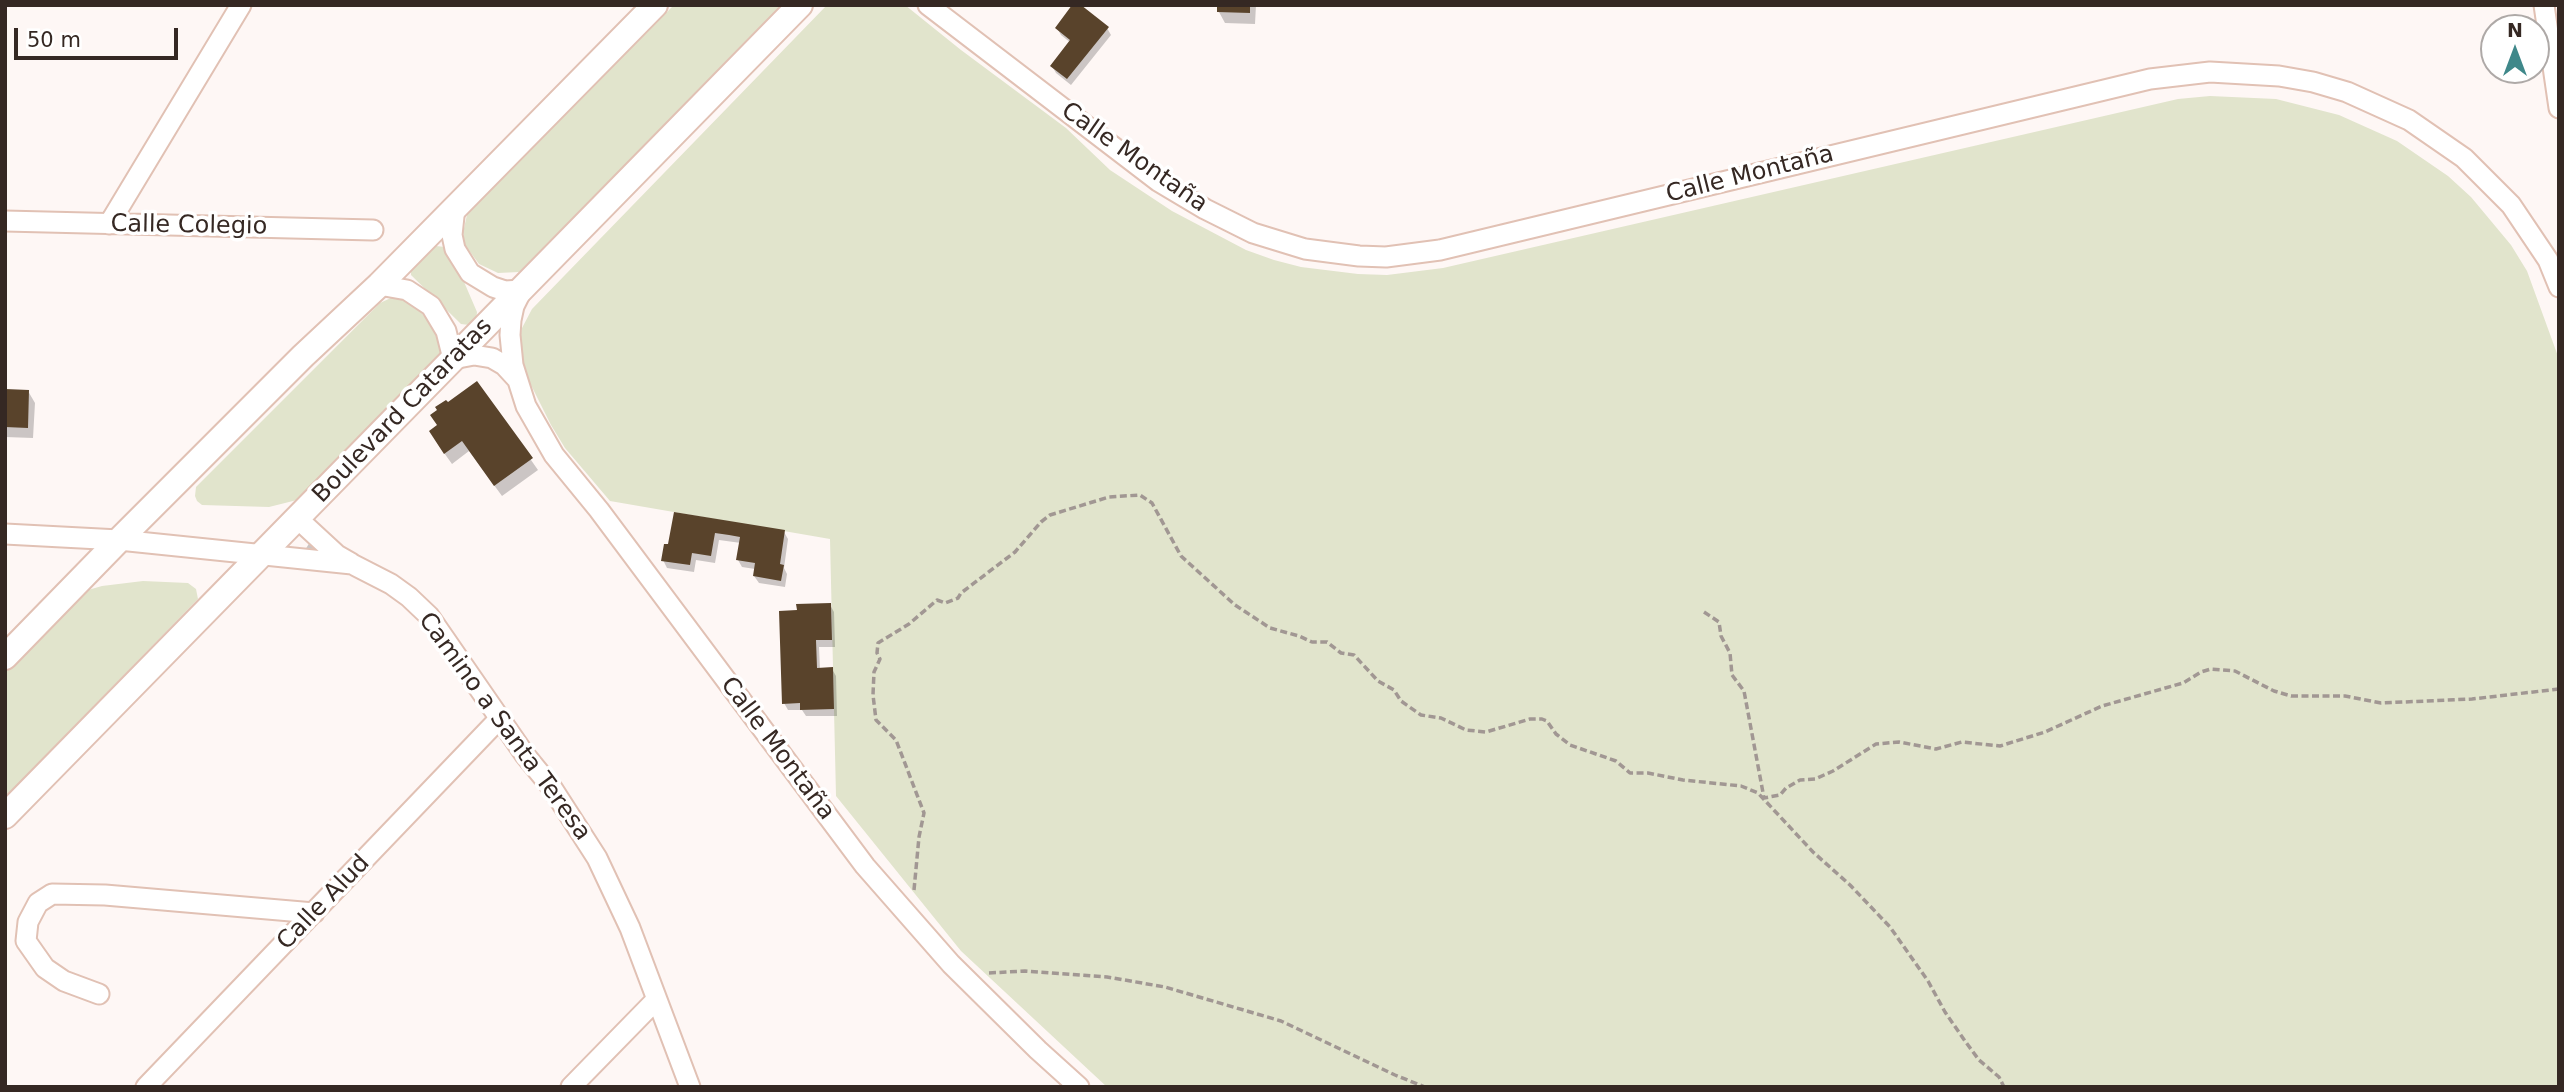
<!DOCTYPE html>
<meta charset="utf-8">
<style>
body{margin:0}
#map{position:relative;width:2564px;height:1092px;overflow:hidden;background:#fef7f5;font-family:"DejaVu Sans",sans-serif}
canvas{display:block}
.frame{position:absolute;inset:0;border:7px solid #352823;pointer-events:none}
.north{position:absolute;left:2480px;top:14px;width:70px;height:70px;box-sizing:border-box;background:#fff;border:2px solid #aea9a7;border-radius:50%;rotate:0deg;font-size:19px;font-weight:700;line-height:28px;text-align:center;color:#352823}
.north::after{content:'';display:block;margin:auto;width:24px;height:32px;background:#3f888a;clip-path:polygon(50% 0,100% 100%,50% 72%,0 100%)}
.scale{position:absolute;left:14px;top:28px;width:164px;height:32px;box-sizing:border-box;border:4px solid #352823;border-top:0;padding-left:9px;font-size:21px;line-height:24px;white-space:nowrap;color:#352823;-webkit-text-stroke:5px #fff;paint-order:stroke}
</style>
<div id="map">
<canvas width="2564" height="1092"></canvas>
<div class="frame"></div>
<div class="north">N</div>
<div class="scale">50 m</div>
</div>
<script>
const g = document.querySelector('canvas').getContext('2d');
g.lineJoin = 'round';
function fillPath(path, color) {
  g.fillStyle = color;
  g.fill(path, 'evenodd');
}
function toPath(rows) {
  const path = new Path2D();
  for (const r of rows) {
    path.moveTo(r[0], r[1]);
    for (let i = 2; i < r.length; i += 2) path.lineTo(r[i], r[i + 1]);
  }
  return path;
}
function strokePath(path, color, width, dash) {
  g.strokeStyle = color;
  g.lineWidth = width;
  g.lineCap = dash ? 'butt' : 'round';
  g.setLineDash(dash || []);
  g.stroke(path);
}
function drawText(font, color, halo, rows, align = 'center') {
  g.font = font + ' "DejaVu Sans",sans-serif';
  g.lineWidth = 7;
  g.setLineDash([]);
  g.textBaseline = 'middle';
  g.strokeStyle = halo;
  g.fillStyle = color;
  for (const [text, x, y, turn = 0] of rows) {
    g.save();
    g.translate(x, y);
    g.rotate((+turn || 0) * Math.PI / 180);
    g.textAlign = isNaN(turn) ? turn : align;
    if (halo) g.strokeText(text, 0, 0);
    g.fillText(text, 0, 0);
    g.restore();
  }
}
const green = toPath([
 [674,5,783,5,519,272,498,273,479,264,465,245,463,233,468,210],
 [827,5,905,5,961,50,1066,128,1110,170,1172,211,1246,250,1274,260,1301,267,1358,274,1387,275,1443,268,2178,99,2210,96,2276,99,2339,115,2397,141,2448,176,2471,197,2511,245,2527,271,2559,359,2559,1087,1107,1087,961,951,836,796,830,539,610,501,565,448,551,425,527,377,520,349,520,338,522,328,532,309],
 [436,246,445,247,452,254,477,312,476,321,469,325,461,324,411,275,411,269],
 [395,296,412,300,442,340,442,356,306,495,297,500,269,507,202,505,197,501,195,496,196,487,380,303],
 [143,581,188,583,196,589,198,599,5,797,5,670,81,592,102,586]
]);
const shadow = toPath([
 [1219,5,1256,5,1255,24,1225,23,1219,12],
 [1057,28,1107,28,1111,35,1071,85,1056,73,1052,66,1071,43,1061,35],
 [477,383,538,470,502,496,469,451,452,464,437,443,438,426],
 [5,391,28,391,35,403,33,438,5,437],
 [675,514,784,532,788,539,784,568,787,574,785,587,759,583,754,576,755,569,742,567,738,560,741,543,719,540,715,563,696,560,694,572,667,568,663,560,670,546],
 [310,542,318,548,313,557,305,550],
 [830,605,834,612,835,647,819,647,820,670,832,669,836,676,837,716,806,716,802,710,788,710,784,703,798,612]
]);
const building = toPath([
 [1072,5,1081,5,1109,27,1067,79,1050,66,1070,40,1055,28],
 [1217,5,1250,5,1250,13,1217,12],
 [477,381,533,458,494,486,462,441,444,454,429,431,437,425,430,415,437,410,435,407,446,400,448,402],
 [5,389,29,390,28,428,5,427],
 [674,512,785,530,780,564,784,565,781,581,753,576,755,563,736,560,740,537,729,535,715,533,711,556,692,553,690,565,661,561,664,544,668,544],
 [831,603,832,640,816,640,817,668,833,667,834,709,800,710,800,703,782,704,779,611,797,610,796,604]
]);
const path = toPath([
 [1704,612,1719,622,1721,636,1730,653,1732,675,1744,691,1764,798,1780,795,1786,788,1800,780,1815,779,1833,771,1876,744,1899,742,1936,749,1962,742,2000,746,2045,732,2102,706,2183,683,2201,672,2211,669,2235,671,2274,691,2291,696,2345,696,2381,703,2472,699,2559,689],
 [914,890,919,837,924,813,896,740,876,720,873,695,874,672,880,659,877,653,878,643,909,624,937,600,945,603,958,598,961,593,1015,552,1041,522,1050,515,1109,497,1140,495,1152,503,1181,556,1235,605,1270,628,1299,636,1312,642,1327,642,1341,653,1354,655,1378,681,1394,690,1401,701,1421,715,1441,718,1466,730,1486,732,1530,719,1542,719,1547,721,1556,734,1570,745,1616,761,1630,773,1648,773,1683,780,1741,786,1758,793,1813,852,1850,885,1890,927,1928,981,1945,1012,1965,1041,1979,1060,1999,1077,2004,1087],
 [989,973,1025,971,1107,977,1165,987,1281,1021,1395,1075,1425,1087]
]);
const minor = toPath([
 [928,5,1158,181,1205,209,1253,233,1305,249,1359,256,1386,257,1440,250,2150,79,2210,72,2279,76,2313,82,2347,92,2409,120,2464,158,2511,205,2548,260,2559,287],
 [2544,5,2559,108],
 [455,207,452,235,455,249,470,273,493,287,505,291,522,290,514,306,511,320,510,335,513,365,526,406,554,455,599,510,865,866,951,964,1038,1050,1079,1087],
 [5,221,373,230],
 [109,224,241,5],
 [379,285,407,290,431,306,446,331,453,359,474,355,492,358,504,365,516,378],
 [298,519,337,555,351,563],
 [5,534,119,540,352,564,391,584,409,597,429,616,525,755,552,788,597,858,630,928,690,1087],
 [99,994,64,981,45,968,26,941,28,922,38,903,52,894,105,895,314,913],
 [146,1087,500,718],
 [571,1087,656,1000]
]);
const tertiary = toPath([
 [5,657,119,540,303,356,379,285,655,5],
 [5,816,800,5]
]);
const streetNames = [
 ["Calle Montaña",1134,158,35],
 ["Calle Montaña",1750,175,-14],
 ["Calle Colegio",189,226,1],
 ["Boulevard Cataratas",403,411,-46],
 ["Camino a Santa Teresa",504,727,54],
 ["Calle Montaña",777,749,53],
 ["Calle Alud",324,903,-46]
];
fillPath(green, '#e1e4cc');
fillPath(shadow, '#0003');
fillPath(building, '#59432b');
strokePath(minor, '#e1c1b4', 23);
strokePath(tertiary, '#e1c1b4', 28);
strokePath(path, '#a19793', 3.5, [7, 3.5]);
strokePath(minor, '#fff', 19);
strokePath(tertiary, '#fff', 24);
drawText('24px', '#352823', '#fff', streetNames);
</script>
